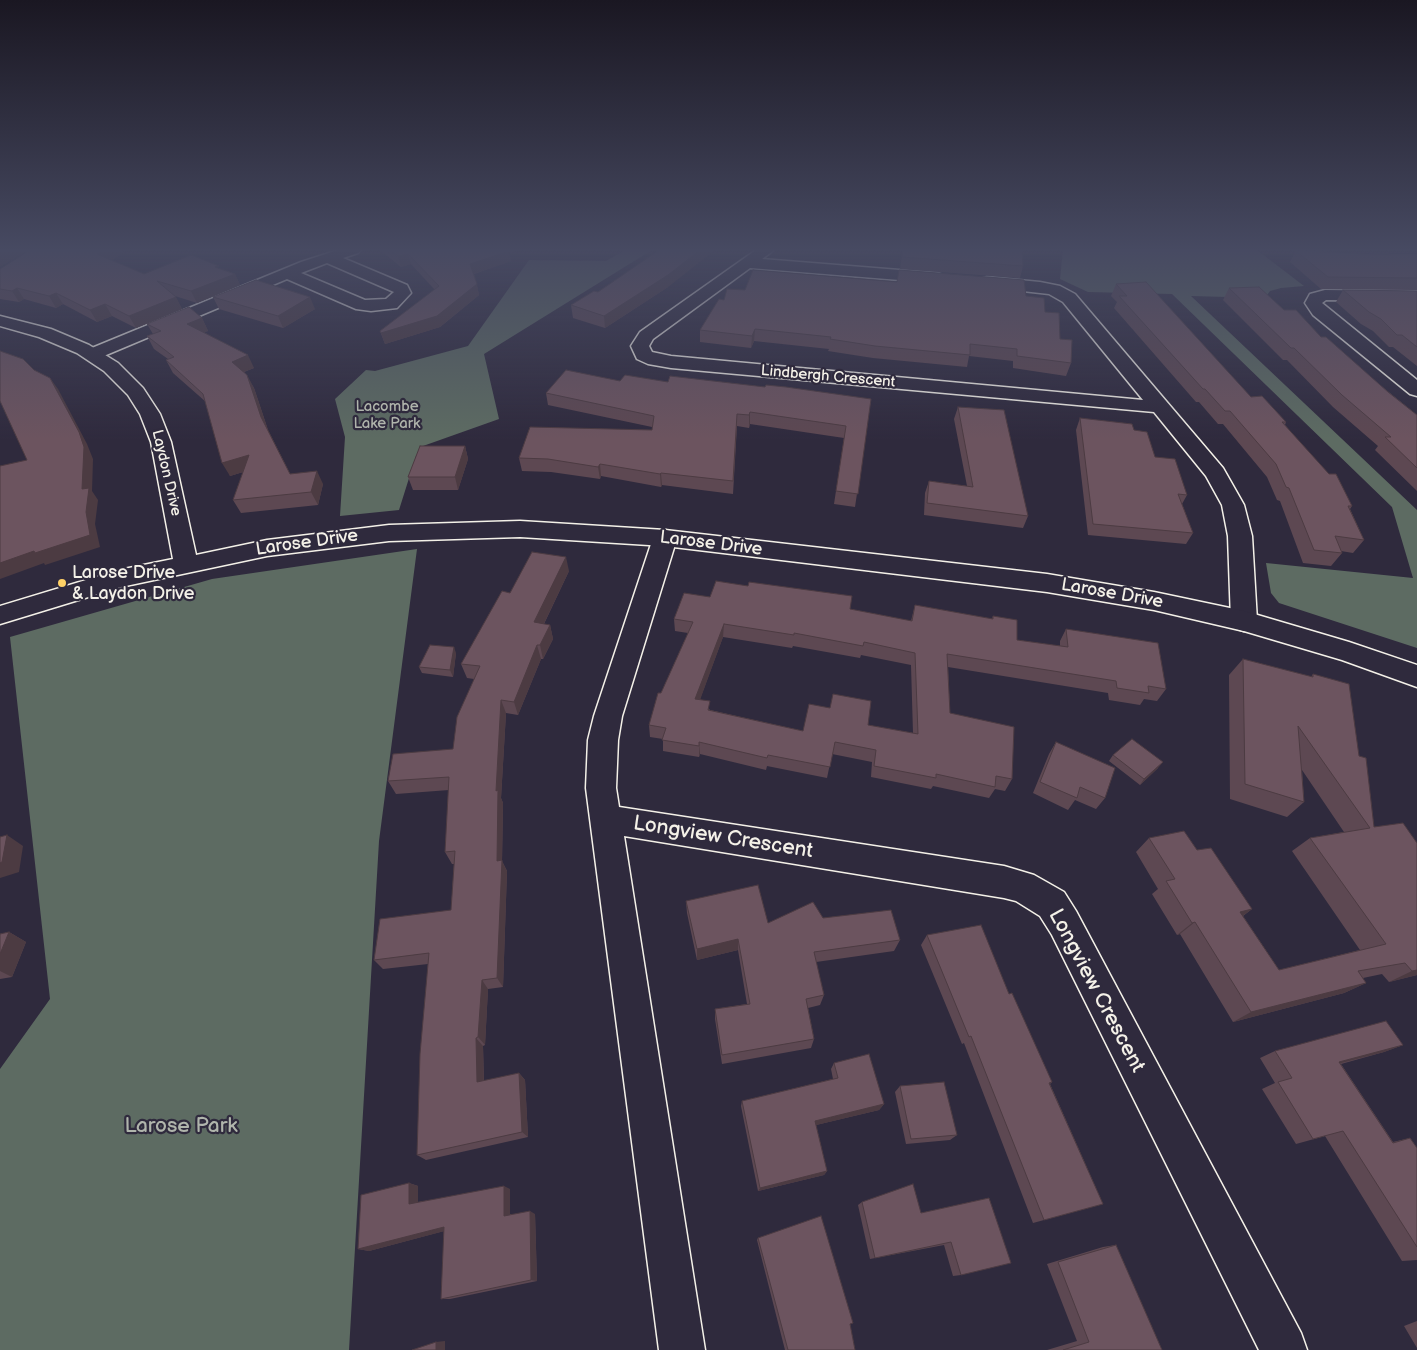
<!DOCTYPE html>
<style>
body{margin:0}
canvas{display:block;background:#2f2a3d}
</style>
<canvas width="1417" height="1350"></canvas>
<script>
const g = document.querySelector('canvas').getContext('2d');
g.lineJoin = 'round';
function fillPath(path, color) {
  g.fillStyle = color;
  g.fill(path, 'evenodd');
}
function toPath(rows) {
  const path = new Path2D();
  for (const r of rows) {
    path.moveTo(r[0], r[1]);
    for (let i = 2; i < r.length; i += 2) path.lineTo(r[i], r[i + 1]);
  }
  return path;
}
function strokePath(path, color, width, dash) {
  g.strokeStyle = color;
  g.lineWidth = width;
  g.lineCap = dash ? 'butt' : 'round';
  g.setLineDash(dash || []);
  g.stroke(path);
}
function drawText(font, color, halo, rows, align = 'center') {
  g.font = font + ' "Balsamiq Sans",sans-serif';
  g.lineWidth = 4.5;
  g.setLineDash([]);
  g.textBaseline = 'middle';
  g.strokeStyle = halo;
  g.fillStyle = color;
  for (const [text, x, y, turn = 0] of rows) {
    g.save();
    g.translate(x, y);
    g.rotate((+turn || 0) * Math.PI / 180);
    g.textAlign = isNaN(turn) ? turn : align;
    if (halo) g.strokeText(text, 0, 0);
    g.fillText(text, 0, 0);
    g.restore();
  }
}
const green = toPath([
 [625,250,652,250,484,354,499,419,423,446,416,456,399,510,340,516,345,437,335,399,366,370,375,371,468,346,529,260,606,261],
 [1063,250,1257,250,1304,286,1281,288,1270,291,1265,298,1191,296,1417,510,1417,648,1279,603,1271,593,1266,563,1413,578,1392,507,1172,294,1088,292,1060,279],
 [417,549,379,841,349,1350,0,1350,0,1069,50,999,10,637,212,579]
]);
const minor = toPath([
 [338,250,361,250,358,253,343,258,407,285,411,293,397,308,371,311,356,309,287,279,99,358,93,360,87,358,84,354,87,350,301,262,338,250],
 [327,263,394,292,386,299,365,300,301,273,327,263],
 [756,250,774,250,762,259,937,273,943,275,945,278,943,281,937,283,750,268,653,339,649,346,652,352,671,356,1143,400,1063,302,1049,294,987,287,981,285,979,282,981,279,987,277,1040,282,1060,286,1075,294,1223,468,1244,505,1252,536,1257,621,1253,628,1244,631,1235,628,1231,621,1228,536,1222,505,1206,476,1154,412,671,368,648,364,637,359,631,346,640,332,756,250],
 [1325,290,1417,291,1417,301,1326,300,1322,303,1417,380,1417,396,1410,394,1313,315,1305,303,1310,294,1325,290],
 [665,530,673,532,677,538,622,716,618,740,616,788,619,807,1004,866,1034,875,1064,892,1076,911,1301,1333,1307,1350,1259,1350,1052,935,1040,916,1016,901,1004,898,624,836,705,1350,659,1350,586,788,588,740,594,716,653,538,657,532,665,530]
]);
const tertiary = toPath([
 [0,316,51,329,89,345,118,363,143,388,160,414,171,442,196,555,267,540,389,525,520,521,665,530,1047,574,1154,592,1244,611,1349,642,1417,665,1417,687,1342,660,1244,631,1154,610,1047,592,665,546,520,537,389,541,267,556,121,587,0,624,0,606,119,570,173,559,151,442,140,414,128,395,104,371,77,353,39,337,0,326,0,316]
]);
const wall = toPath([
 [122,250,123,253,111,260,144,274,220,269,235,274,240,285,197,303,175,296,182,309,136,328,112,316,97,322,63,304,56,308,24,299,19,302,0,299,0,269],
 [380,250,520,250,509,252,511,261,474,274,479,295,440,327,385,344,380,331,435,290,411,264,401,267],
 [903,250,1023,266,1020,278,900,269],
 [1296,251,1388,255,1389,254,1417,254,1417,290,1321,289,1290,262],
 [1116,284,1251,397,1286,422,1285,425,1352,506,1350,509,1364,540,1353,553,1341,551,1342,553,1331,566,1303,563,1280,501,1277,500,1267,477,1223,424,1218,424,1199,402,1196,402,1114,308,1117,302,1111,296],
 [668,287,605,328,573,318,571,305,598,292],
 [1229,288,1284,310,1321,337,1417,415,1417,491,1375,450,1378,446,1333,407,1287,360,1283,360,1223,300],
 [745,290,1026,296,1045,312,1060,339,1071,363,1066,376,1013,368,1013,361,969,356,967,367,873,358,828,351,829,349,754,341,751,348,700,342,700,330,724,300],
 [1343,290,1417,291,1417,366,1393,347,1389,347,1373,331,1361,324,1336,302],
 [213,297,315,309,283,328,219,309],
 [202,318,208,331,204,332,254,368,244,372,254,388,268,430,290,474,323,484,318,505,241,513,233,500,243,472,230,476,206,402,173,373,166,360,168,359,154,349,147,336,153,334,147,324],
 [620,381,668,382,871,399,855,507,834,504,844,438,750,424,749,428,737,426,733,494,662,485,661,487,601,476,600,479,551,472,522,471,519,458,652,430,652,427,548,405,546,393],
 [958,407,1028,516,1023,528,924,515,925,493,929,481,967,486,954,419],
 [1080,418,1134,430,1155,457,1187,495,1182,504,1193,533,1186,544,1088,535,1076,430],
 [465,446,468,459,458,490,413,490,408,477],
 [569,571,544,624,550,625,553,639,543,659,541,659,518,715,506,713,501,798,503,803,502,861,507,871,503,987,488,989,485,1045,483,1046,484,1081,519,1073,525,1080,528,1137,426,1160,417,1155,428,964,383,969,374,960,451,910,454,864,452,864,445,852,449,790,396,794,388,781,453,749,474,679,467,678,461,664,510,593],
 [710,597,850,609,911,621,915,605,992,619,993,616,1017,640,1060,646,1060,641,1066,629,1166,689,1157,701,1144,699,1140,705,1109,700,1108,693,948,667,950,713,1012,779,1005,791,995,789,989,798,933,786,931,789,871,777,872,762,832,754,827,778,767,766,766,770,700,754,699,757,663,751,663,739,650,737,649,725,661,693,688,633,675,631,674,619],
 [723,637,792,648,793,646,860,658,861,655,911,665,913,733,868,725,803,731,710,710,700,699],
 [456,653,453,677,422,673,419,667],
 [1243,659,1311,677,1313,674,1359,756,1374,827,1417,975,1389,982,1382,974,1363,978,1366,983,1344,993,1233,1022,1180,934,1177,935,1152,894,1158,889,1136,852,1149,838,1197,850,1252,909,1243,916,1279,970,1360,950,1292,851,1310,838,1344,832,1302,770,1304,802,1287,817,1230,799,1229,675],
 [1056,742,1105,798,1096,809,1075,800,1068,810,1033,793,1049,754],
 [1113,755,1158,768,1140,785,1109,761],
 [686,901,768,923,823,918,900,940,894,951,816,962,824,995,820,1005,808,1008,814,1039,811,1048,722,1064,715,1019,715,1009,747,1004,738,950,697,960,687,913],
 [9,932,26,942,12,977,0,979,0,934],
 [927,935,1009,994,1052,1082,1050,1084,1103,1204,1033,1223,964,1043,962,1044,921,945],
 [1403,1045,1384,1052,1341,1064,1393,1142,1410,1138,1417,1148,1417,1260,1402,1261,1325,1136,1296,1144,1262,1089,1275,1083,1260,1058,1275,1051],
 [834,1063,884,1104,879,1110,816,1125,827,1171,824,1175,758,1191,741,1106,742,1101,833,1079,831,1069],
 [900,1086,957,1135,950,1140,906,1144,895,1092],
 [409,1183,418,1186,418,1202,510,1189,510,1214,535,1214,537,1281,450,1299,441,1299,444,1231,369,1251,358,1249],
 [989,1198,961,1275,953,1276,944,1245,870,1259,858,1205,862,1202,921,1213],
 [758,1238,850,1324,855,1350,785,1350,757,1240],
 [1116,1245,1162,1350,1047,1350,1077,1341,1047,1264,1103,1247],
 [1417,1321,1417,1348,1404,1326]
]);
const shadedWall = toPath([
 [3,250,29,250,0,267,0,251],
 [104,250,123,250,122,250,123,253,103,266,97,254],
 [498,250,520,250,509,252,511,261,473,274,470,264],
 [700,250,715,250,668,287,605,328,604,316],
 [408,254,411,264,401,267,398,256],
 [235,274,240,285,197,303,191,291],
 [477,284,479,295,440,327,385,344,381,333],
 [17,288,24,299,19,302,12,291],
 [56,293,63,304,56,308,49,296],
 [176,297,182,309,136,328,129,316],
 [310,297,315,309,283,328,278,316],
 [105,304,112,316,97,322,90,310],
 [202,318,208,331,194,336,187,324],
 [755,329,754,341,751,348,752,336],
 [248,355,254,368,238,374,232,362],
 [247,375,254,388,268,430,261,417],
 [50,378,58,389,87,444,93,459,92,491,98,500,95,524,100,547,45,565,44,563,0,579,0,563,86,512,82,489],
 [750,412,750,424,749,428,749,415],
 [465,446,468,459,458,490,455,477],
 [249,455,256,468,230,476,222,463],
 [600,464,601,476,600,479,598,467],
 [317,471,323,484,318,505,311,492],
 [661,473,662,485,661,487,660,474],
 [566,557,569,571,538,636,534,622],
 [724,624,723,637,696,711,695,699],
 [550,625,553,639,543,659,540,645],
 [537,645,541,659,518,715,514,702],
 [454,647,456,653,453,677,450,670],
 [501,700,506,713,501,798,503,803,502,861,507,871,503,987,497,978,496,791],
 [699,742,700,754,699,757],
 [1163,762,1158,768,1140,785,1144,779],
 [7,835,23,846,19,872,0,878,0,863],
 [1252,909,1236,921,1240,912],
 [1195,922,1180,934,1177,935,1192,923],
 [9,932,26,942,12,977,0,971,0,954],
 [738,939,738,950,697,960,697,949],
 [1417,970,1417,975,1389,982,1412,971],
 [482,980,488,989,485,1045,478,1037],
 [1366,983,1344,993,1233,1022,1251,1012],
 [476,1038,483,1046,484,1089,477,1082],
 [1403,1045,1384,1052,1322,1068,1339,1062],
 [519,1073,525,1080,528,1137,522,1132],
 [884,1104,879,1110,812,1126,815,1121],
 [827,1171,824,1175,758,1191,760,1188],
 [409,1183,418,1186,418,1207,409,1204],
 [504,1186,510,1189,510,1218,504,1216],
 [530,1211,535,1214,537,1281,531,1280],
 [444,1227,452,1229,369,1251,358,1249],
 [445,1341,445,1350,436,1350,436,1342]
]);
const building = toPath([
 [30,250,104,250,97,254,144,274,191,255,219,266,215,267,235,274,191,291,157,281,176,297,129,316,105,304,90,310,56,293,49,296,17,288,12,291,0,289,0,269,30,250],
 [390,250,507,250,509,251,470,264,477,284,437,316,381,333,380,331,439,286,408,254,398,256,390,250],
 [659,250,700,250,668,275,604,316,571,305,594,291,598,292,659,250],
 [903,250,1022,250,1023,266,902,257,903,250],
 [1296,251,1391,255,1389,254,1417,254,1417,278,1328,277,1296,251],
 [753,270,897,282,899,270,1024,280,1026,296,1044,298,1045,312,1059,313,1060,339,1072,340,1071,363,1017,356,1017,349,970,344,970,355,875,346,830,339,831,337,755,329,752,336,700,330,719,299,724,300,727,289,745,290,753,270],
 [256,280,310,297,278,316,213,297,256,280],
 [1146,282,1251,397,1262,396,1286,422,1282,422,1329,474,1336,474,1352,506,1348,506,1364,540,1335,536,1342,553,1314,550,1289,488,1286,487,1276,464,1230,411,1225,411,1205,389,1203,389,1119,296,1127,296,1116,284,1146,282],
 [1259,287,1284,310,1296,310,1321,337,1326,337,1388,392,1417,415,1417,468,1385,437,1391,437,1342,395,1294,348,1291,348,1229,288,1259,287],
 [1343,290,1417,291,1417,347,1402,335,1397,335,1381,319,1369,312,1343,290],
 [189,307,202,318,187,324,248,355,232,362,247,375,261,417,290,474,317,471,311,492,233,500,249,455,222,463,203,394,166,360,174,357,147,336,161,331,147,324,189,307],
 [0,351,23,359,34,370,50,378,79,432,84,447,82,489,89,488,86,512,90,535,35,553,34,551,0,563,0,466,27,460,0,401,0,351],
 [566,370,620,381,625,375,668,382,670,376,765,387,766,385,786,387,871,399,858,494,836,491,846,426,750,412,749,415,737,414,733,481,661,473,660,474,600,464,598,467,548,459,519,458,530,427,652,430,654,416,546,393,566,370],
 [958,407,1004,410,1028,516,927,503,929,481,973,487,958,407],
 [1080,418,1132,424,1134,430,1147,432,1155,457,1175,459,1187,495,1178,494,1193,533,1093,524,1080,418],
 [420,446,465,446,455,477,408,477,420,446],
 [532,552,566,557,534,622,550,625,540,645,537,645,514,702,501,700,496,791,498,790,497,861,502,860,497,978,482,980,478,1037,476,1038,477,1082,519,1073,522,1132,417,1155,420,1054,429,953,374,960,380,919,451,910,455,851,445,852,449,777,388,781,393,754,453,749,457,717,480,666,461,664,502,591,510,593,532,552],
 [716,581,748,586,749,582,852,596,850,609,912,621,915,605,993,619,993,616,1017,620,1017,640,1068,647,1066,629,1158,643,1166,689,1148,686,1149,693,1117,688,1116,681,947,654,950,713,1014,727,1012,779,996,776,995,787,936,774,936,778,874,766,876,750,835,742,830,767,768,755,767,758,699,742,699,746,662,740,666,728,649,725,658,693,661,693,693,622,674,619,684,593,710,597,716,581],
 [724,624,794,635,794,633,863,646,864,642,915,653,918,734,868,725,871,701,833,694,830,708,809,704,803,731,708,710,710,701,695,699,724,624],
 [430,645,454,647,450,670,419,667,430,645],
 [1243,659,1313,677,1313,674,1349,684,1359,756,1366,758,1374,827,1403,823,1417,843,1417,970,1412,971,1405,963,1358,971,1366,983,1251,1012,1195,922,1192,923,1166,881,1175,879,1149,838,1184,831,1197,850,1211,848,1252,909,1240,912,1279,970,1386,944,1310,838,1370,828,1298,726,1304,802,1245,784,1243,659],
 [1132,739,1163,762,1144,779,1113,755,1132,739],
 [1056,742,1115,768,1105,798,1080,787,1077,798,1040,782,1056,742],
 [7,835,2,862,0,863,0,837,7,835],
 [758,885,768,923,813,902,823,918,891,910,900,940,814,952,824,995,806,999,814,1039,722,1055,715,1009,750,1004,738,939,697,949,686,901,758,885],
 [981,925,1009,994,1012,993,1052,1082,1049,1083,1103,1204,1044,1220,971,1036,969,1037,927,935,981,925],
 [9,932,0,954,0,934,9,932],
 [1386,1021,1403,1045,1339,1062,1393,1143,1410,1138,1417,1148,1417,1247,1343,1131,1313,1139,1278,1082,1292,1078,1275,1051,1386,1021],
 [869,1054,884,1104,815,1121,827,1171,760,1188,742,1101,838,1078,834,1063,869,1054],
 [944,1082,957,1135,911,1139,900,1086,944,1082],
 [409,1183,409,1204,504,1186,504,1216,530,1211,531,1280,441,1299,444,1227,358,1249,361,1195,409,1183],
 [913,1184,921,1213,989,1198,1011,1263,961,1275,951,1242,875,1258,862,1202,913,1184],
 [821,1216,853,1323,850,1324,855,1350,788,1350,758,1238,821,1216],
 [1116,1245,1162,1350,1063,1350,1089,1342,1058,1262,1116,1245],
 [436,1342,436,1350,412,1350,436,1342]
]);
const markers = [
 [62,583,5,"#ffd166"]
];
const farStreetnames = [
 ["Lindbergh Crescent",828,377,5],
 ["Laydon Drive",166,473,77]
];
const farParknames = [
 ["Lacombe",387,407],
 ["Lake Park",387,424]
];
const streetNames = [
 ["Larose Drive",307,543,-8],
 ["Larose Drive",711,544,7],
 ["Larose Drive",1112,594,10]
];
const poiNames = [
 ["Larose Drive",72,573],
 ["& Laydon Drive",72,594]
];
const nearStreetnames = [
 ["Longview Crescent",723,838,9],
 ["Longview Crescent",1096,991,62]
];
const nearParknames = [
 ["Larose Park",181,1127]
];
fillPath(green, '#5d6b62');
strokePath(minor, '#f4f1e8', 3);
strokePath(tertiary, '#f4f1e8', 3);
fillPath(minor, '#2f2a3d');
fillPath(tertiary, '#2f2a3d');
fillPath(wall, '#5d4852');
fillPath(shadedWall, '#4c3b42');
fillPath(building, '#6c545f');
strokePath(building, '#4c3b42', 1);
const sky = g.createLinearGradient(0, 0, 0, 439);
sky.addColorStop(0, '#1a1722');
sky.addColorStop(0.57, '#474a62');
sky.addColorStop(1, '#474a6200');
g.fillStyle = sky;
g.fillRect(0, 0, 1417, 439);
for (const [x, y, r, color] of markers) {
  const dot = new Path2D();
  dot.arc(x, y, r, 0, 2 * Math.PI);
  g.fillStyle = color;
  g.fill(dot);
  strokePath(dot, '#2f2a3d', 2);
}
drawText('15px', '#f4f1e8', '#2f2a3d', farStreetnames);
drawText('15px', '#b0b5ac', '#2f2a3d', farParknames);
drawText('18px', '#f4f1e8', '#2f2a3d', streetNames);
drawText('18px', '#f4f1e8', '#2f2a3d', poiNames, 'left');
drawText('21px', '#f4f1e8', '#2f2a3d', nearStreetnames);
drawText('21px', '#b0b5ac', '#2f2a3d', nearParknames);
</script>
